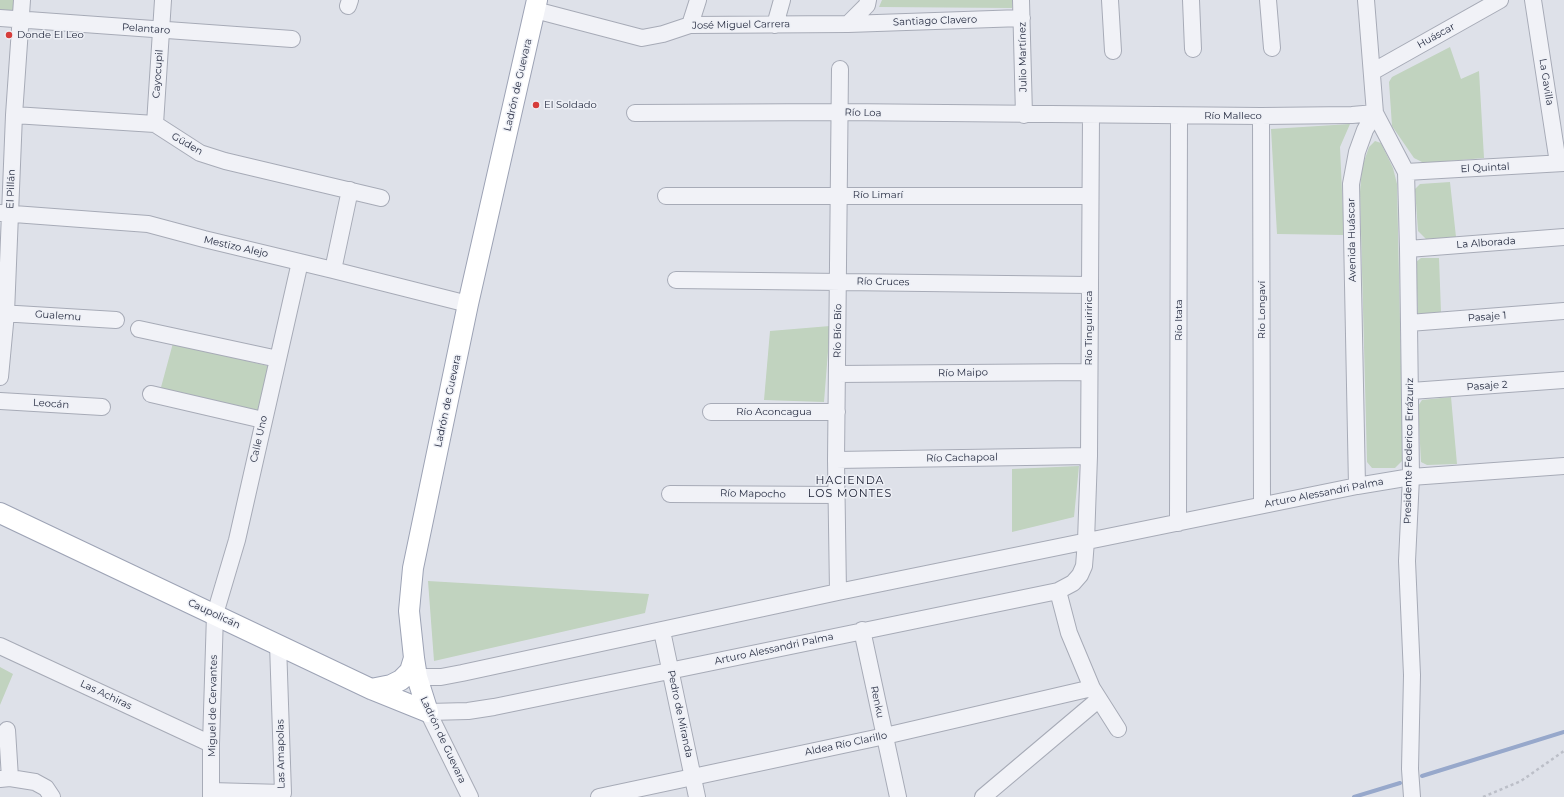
<!DOCTYPE html>
<meta charset="utf-8">
<style>
body{margin:0}
canvas{display:block;background:#dee1e9}
</style>
<canvas width="1564" height="797"></canvas>
<script>
const g = document.querySelector('canvas').getContext('2d');
g.lineJoin = 'round';
function fillPath(path, color) {
  g.fillStyle = color;
  g.fill(path, 'evenodd');
}
function toPath(rows) {
  const path = new Path2D();
  for (const r of rows) {
    path.moveTo(r[0], r[1]);
    for (let i = 2; i < r.length; i += 2) path.lineTo(r[i], r[i + 1]);
  }
  return path;
}
function strokePath(path, color, width, dash) {
  g.strokeStyle = color;
  g.lineWidth = width;
  g.lineCap = dash ? 'butt' : 'round';
  g.setLineDash(dash || []);
  g.stroke(path);
}
function drawText(font, color, halo, rows, align = 'center') {
  g.font = font + ' Montserrat,sans-serif';
  g.lineWidth = 3;
  g.setLineDash([]);
  g.textBaseline = 'middle';
  g.strokeStyle = halo;
  g.fillStyle = color;
  for (const [text, x, y, turn = 0] of rows) {
    g.save();
    g.translate(x, y);
    g.rotate((+turn || 0) * Math.PI / 180);
    g.textAlign = isNaN(turn) ? turn : align;
    if (halo) g.strokeText(text, 0, 0);
    g.fillText(text, 0, 0);
    g.restore();
  }
}
const green = toPath([
 [0,0,14,0,14,12,0,11],
 [882,0,1012,0,1012,8,879,7],
 [1450,47,1461,79,1479,71,1484,158,1424,163,1414,158,1392,126,1389,82,1392,77],
 [1350,124,1340,147,1344,235,1277,234,1271,129],
 [1375,141,1381,143,1393,168,1397,184,1403,460,1395,468,1372,468,1367,462,1360,192,1362,167,1369,147],
 [1450,182,1456,237,1426,239,1418,231,1415,189,1420,184],
 [1421,258,1439,258,1441,312,1418,314,1416,262],
 [830,326,824,402,764,400,770,331],
 [173,343,272,367,260,415,160,391],
 [1451,397,1457,464,1427,465,1421,462,1418,406,1422,400],
 [1079,466,1074,517,1012,532,1012,469],
 [428,581,649,594,645,613,434,661],
 [0,667,13,674,0,705]
]);
const stream = toPath([
 [1422,776,1564,732],
 [1354,797,1400,783]
]);
const path = toPath([
 [1483,797,1521,781,1564,751]
]);
const minor = toPath([
 [1021,0,1024,115],
 [1110,0,1113,51],
 [1191,0,1193,49],
 [1268,0,1272,48],
 [1533,0,1558,163],
 [348,6,350,0],
 [535,10,642,38,663,34,690,25,848,24,867,5,868,0],
 [0,18,292,39],
 [848,24,1022,18],
 [690,25,698,0],
 [775,25,782,0],
 [1372,72,1500,0],
 [635,113,840,112,1261,116,1352,115,1375,113],
 [1375,113,1406,172,1408,249,1411,477,1407,561,1412,675,1410,769,1412,797],
 [14,115,155,124,200,153,225,161,381,198],
 [1261,116,1262,504],
 [155,124,163,0],
 [1406,172,1564,163],
 [666,196,1089,196],
 [0,213,148,224,204,239,333,270,468,304],
 [1408,249,1564,237],
 [333,270,350,190],
 [676,280,1089,285],
 [0,313,116,320],
 [1409,323,1564,311],
 [139,329,278,359],
 [837,374,1089,372],
 [0,377,6,313,14,115,22,0],
 [1411,391,1564,380],
 [151,394,263,420],
 [0,401,102,407],
 [711,412,837,412],
 [836,460,1089,456],
 [1357,486,1351,184,1357,152,1365,130,1375,113,1366,0],
 [670,494,836,495],
 [1178,523,1179,116],
 [1058,591,1069,633,1092,688,1118,729],
 [838,592,836,460,840,69],
 [862,630,898,797],
 [662,631,697,797],
 [0,646,211,744],
 [417,677,441,677,462,673,838,592,1357,486,1411,477,1564,466],
 [7,730,10,778],
 [0,779,10,778,35,782,46,788,52,797],
 [211,791,283,793,278,644],
 [211,797,211,744,215,614,237,540,300,262],
 [470,797,428,712,468,711,494,707,1058,591,1073,583,1080,575,1084,566,1086,541,1089,456,1091,115],
 [599,797,885,736,1092,688],
 [983,797,1098,700]
]);
const major = toPath([
 [0,513,371,689,428,712],
 [371,689,391,685,401,680,410,671,414,658],
 [428,712,417,677,414,658,409,611,413,568,468,304,537,0]
]);
const markers = [
 [9,35,4,"#d63d3b"],
 [536,105,4,"#d63d3b"]
];
const streetNames = [
 ["Santiago Clavero",935,21,-2],
 ["José Miguel Carrera",741,25,-1],
 ["Pelantaro",146,29,4],
 ["Huáscar",1436,36,-29],
 ["Julio Martínez",1023,57,-91],
 ["Cayocupil",158,74,-86],
 ["La Gavilla",1546,82,81],
 ["Ladrón de Guevara",518,85,-77],
 ["Río Loa",863,113,1],
 ["Río Malleco",1233,116],
 ["Güden",187,144,30],
 ["El Quintal",1485,168,-3],
 ["El Pillán",11,189,-88],
 ["Río Limarí",878,195],
 ["Avenida Huáscar",1352,240,-91],
 ["La Alborada",1486,243,-4],
 ["Mestizo Alejo",236,247,13],
 ["Río Cruces",883,282,1],
 ["Río Longaví",1262,310,-90],
 ["Gualemu",58,316,4],
 ["Pasaje 1",1487,317,-4],
 ["Río Itata",1179,320,-90],
 ["Río Tinguiririca",1089,328,-90],
 ["Río Bío Bío",838,331,-89],
 ["Río Maipo",963,373,-1],
 ["Pasaje 2",1487,386,-4],
 ["Ladrón de Guevara",448,401,-78],
 ["Leocán",51,404,4],
 ["Río Aconcagua",774,412],
 ["Calle Uno",259,439,-77],
 ["Presidente Federico Errázuriz",1409,451,-89],
 ["Río Cachapoal",962,458,-1],
 ["Arturo Alessandri Palma",1324,493,-11],
 ["Río Mapocho",753,494,1],
 ["Caupolicán",214,614,25],
 ["Arturo Alessandri Palma",774,649,-12],
 ["Las Achiras",106,695,25],
 ["Renku",877,702,78],
 ["Miguel de Cervantes",213,706,-89],
 ["Pedro de Miranda",680,714,78],
 ["Ladrón de Guevara",443,740,65],
 ["Aldea Río Clarillo",846,744,-12],
 ["Las Amapolas",281,754,-91]
];
const poiNames = [
 ["Donde El Leo",17,35],
 ["El Soldado",544,105]
];
const neighbourhoodNames = [
 ["HACIENDA",850,481],
 ["LOS MONTES",850,494]
];
fillPath(green, '#c1d3bf');
strokePath(stream, '#97a8cb', 4);
strokePath(minor, '#a7abb7', 18);
strokePath(major, '#9da3b5', 22);
strokePath(path, '#bcbfc8', 2.5, [3, 3]);
strokePath(minor, '#f1f2f7', 16);
strokePath(major, '#fff', 20);
for (const [x, y, r, color] of markers) {
  const dot = new Path2D();
  dot.arc(x, y, r, 0, 2 * Math.PI);
  g.fillStyle = color;
  g.fill(dot);
  strokePath(dot, '#eef0f6', 1.5);
}
drawText('10px', '#262c41', '#eef0f6', streetNames);
drawText('10px', '#262c41', '#eef0f6', poiNames, 'left');
g.letterSpacing = '1px';
drawText('11px', '#191d31', '#eef0f6', neighbourhoodNames);
g.letterSpacing = '0px';
</script>
